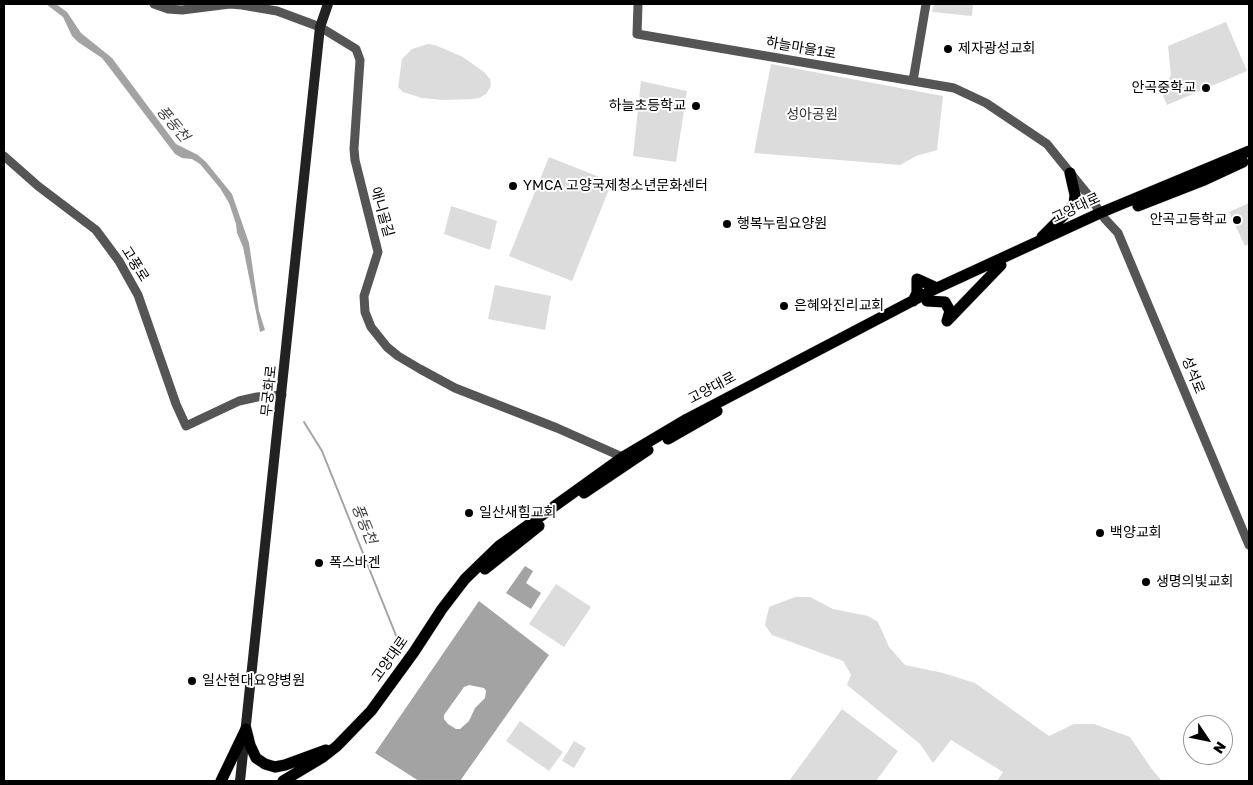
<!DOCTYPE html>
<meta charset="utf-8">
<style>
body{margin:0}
#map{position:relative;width:1253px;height:785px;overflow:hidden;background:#fff;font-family:"Golos Text",sans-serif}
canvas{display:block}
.frame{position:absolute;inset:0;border:5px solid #000;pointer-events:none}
.north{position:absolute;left:1183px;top:715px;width:50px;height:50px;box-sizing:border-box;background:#fff;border:1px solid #999;border-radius:50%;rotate:124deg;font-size:14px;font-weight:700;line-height:20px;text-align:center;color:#000}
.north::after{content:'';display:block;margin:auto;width:18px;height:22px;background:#000;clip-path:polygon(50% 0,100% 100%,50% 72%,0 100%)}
</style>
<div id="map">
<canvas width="1253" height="785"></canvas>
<div class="frame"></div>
<div class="north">N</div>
</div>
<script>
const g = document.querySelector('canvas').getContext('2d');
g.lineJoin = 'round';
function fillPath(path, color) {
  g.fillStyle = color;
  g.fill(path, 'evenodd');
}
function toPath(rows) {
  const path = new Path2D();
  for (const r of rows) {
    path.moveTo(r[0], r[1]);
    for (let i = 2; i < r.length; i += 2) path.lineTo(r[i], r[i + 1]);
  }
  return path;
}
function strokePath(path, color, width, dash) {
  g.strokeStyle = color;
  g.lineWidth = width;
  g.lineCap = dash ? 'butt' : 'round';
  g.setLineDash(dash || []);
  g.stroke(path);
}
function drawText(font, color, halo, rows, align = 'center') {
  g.font = font + ' "Golos Text","Noto Sans KR",sans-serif';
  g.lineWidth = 4;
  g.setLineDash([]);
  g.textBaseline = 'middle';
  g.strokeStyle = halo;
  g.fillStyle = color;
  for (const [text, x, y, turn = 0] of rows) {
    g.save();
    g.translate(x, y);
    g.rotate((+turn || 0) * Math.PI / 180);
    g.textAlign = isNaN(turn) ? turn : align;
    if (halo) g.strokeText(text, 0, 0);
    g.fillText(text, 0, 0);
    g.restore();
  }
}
const green = toPath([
 [934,4,973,4,972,16,932,12],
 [1226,22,1247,71,1167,105,1161,91,1171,75,1168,46],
 [428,44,435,45,463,57,484,72,490,79,491,86,486,94,479,98,473,99,443,100,422,98,403,92,398,87,402,59,412,49],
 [771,64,943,96,937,150,916,156,900,165,754,153],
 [641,81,687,91,676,162,633,156],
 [549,157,612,182,572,281,509,256],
 [1249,203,1249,244,1245,246,1229,212],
 [451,206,497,221,490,250,444,234],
 [495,285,551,296,545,330,488,319],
 [556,584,591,607,564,647,529,624],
 [795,597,810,597,833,609,868,616,878,622,889,647,905,665,943,673,975,683,1049,736,1074,724,1094,724,1130,737,1151,768,1162,781,997,781,1003,772,951,740,933,763,920,744,847,685,851,675,843,661,772,635,765,625,769,607],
 [842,709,898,751,876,781,789,781],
 [520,721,563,752,549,771,506,741],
 [574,741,586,748,574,768,562,761]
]);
const water = toPath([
 [46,4,56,4,67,12,81,33,112,58,176,144,198,155,206,162,232,194,249,243,259,311,265,330,260,332,243,247,237,233,236,224,229,203,220,188,200,164,192,159,182,158,175,154,109,67,102,58,78,42,72,36,63,17],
 [525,566,533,571,526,583,541,593,531,609,506,593],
 [479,601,549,655,460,781,419,781,375,753],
 [469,685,484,688,486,691,485,698,475,708,469,721,460,729,456,729,448,724,444,719,444,715,464,687]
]);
const stream = toPath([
 [304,422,322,451,397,638]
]);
const tertiary = toPath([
 [154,4,168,9,182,10,230,4,242,5,277,11,320,27,356,49,360,60,354,149,355,160,378,252,364,296,365,312,371,327,387,347,398,356,420,369,455,388,557,428,627,459],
 [638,4,637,34,954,88,986,103,1047,144,1089,196,1105,219,1118,233,1249,545],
 [913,81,926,4],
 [4,156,38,186,96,230,119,261,138,295,176,404,186,426,239,401,257,397,282,395]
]);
const secondary = toPath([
 [240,781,320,27,328,4]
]);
const primary = toPath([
 [1138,206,1202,181,1243,162],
 [1042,237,1074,205,1075,195,1070,173],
 [913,301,917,293,917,279,937,288],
 [927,301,945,302,950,311,947,321],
 [947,321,1001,265],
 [668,439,717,411],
 [584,493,648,450],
 [485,569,539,526],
 [246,729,250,745,256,758,265,764,275,767,285,765,326,750],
 [221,781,246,729],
 [283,781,323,757,337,746,371,711,414,652,442,609,465,579,499,546,623,457,687,419,937,288,1100,213,1249,151]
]);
const markers = [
 [948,49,5,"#000"],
 [1206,88,5,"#000"],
 [696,106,5,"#000"],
 [513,186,5,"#000"],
 [1237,220,5,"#000"],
 [727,224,5,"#000"],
 [784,306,5,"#000"],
 [469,513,5,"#000"],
 [1100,533,5,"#000"],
 [319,563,5,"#000"],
 [1146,582,5,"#000"],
 [192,681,5,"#000"]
];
const streetNames = [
 ["하늘마을1로",801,48,10],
 ["고양대로",1076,208,-25],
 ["애니골길",382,212,74],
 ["고풍로",135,264,58],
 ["성석로",1193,375,68],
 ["고양대로",712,388,-28],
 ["무궁화로",269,391,-84],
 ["고양대로",390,659,-55]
];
const poiNames = [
 ["제자광성교회",958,49],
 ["안곡중학교",1196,88,"right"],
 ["하늘초등학교",686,106,"right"],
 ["YMCA 고양국제청소년문화센터",523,186],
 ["안곡고등학교",1227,220,"right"],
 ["행복누림요양원",737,224],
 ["은혜와진리교회",794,306],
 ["일산새힘교회",479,513],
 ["백양교회",1110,533],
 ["폭스바겐",329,563],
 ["생명의빛교회",1156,582],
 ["일산현대요양병원",202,681]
];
const parkNames = [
 ["성아공원",812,115]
];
const waterNames = [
 ["풍동천",173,124,50],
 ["풍동천",364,524,68]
];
fillPath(green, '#dcdcdc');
fillPath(water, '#a3a3a3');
strokePath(stream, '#a3a3a3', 2);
strokePath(primary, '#dbdbdb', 12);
strokePath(tertiary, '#555', 9);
strokePath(secondary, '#222', 10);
strokePath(primary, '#000', 11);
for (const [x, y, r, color] of markers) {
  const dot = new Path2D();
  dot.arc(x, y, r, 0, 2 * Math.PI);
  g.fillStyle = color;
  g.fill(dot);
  strokePath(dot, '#fff', 2);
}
drawText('14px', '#000', '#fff', streetNames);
drawText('14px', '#000', '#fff', poiNames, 'left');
drawText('14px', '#333', '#fff', parkNames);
drawText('italic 15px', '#444', '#fff', waterNames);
</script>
